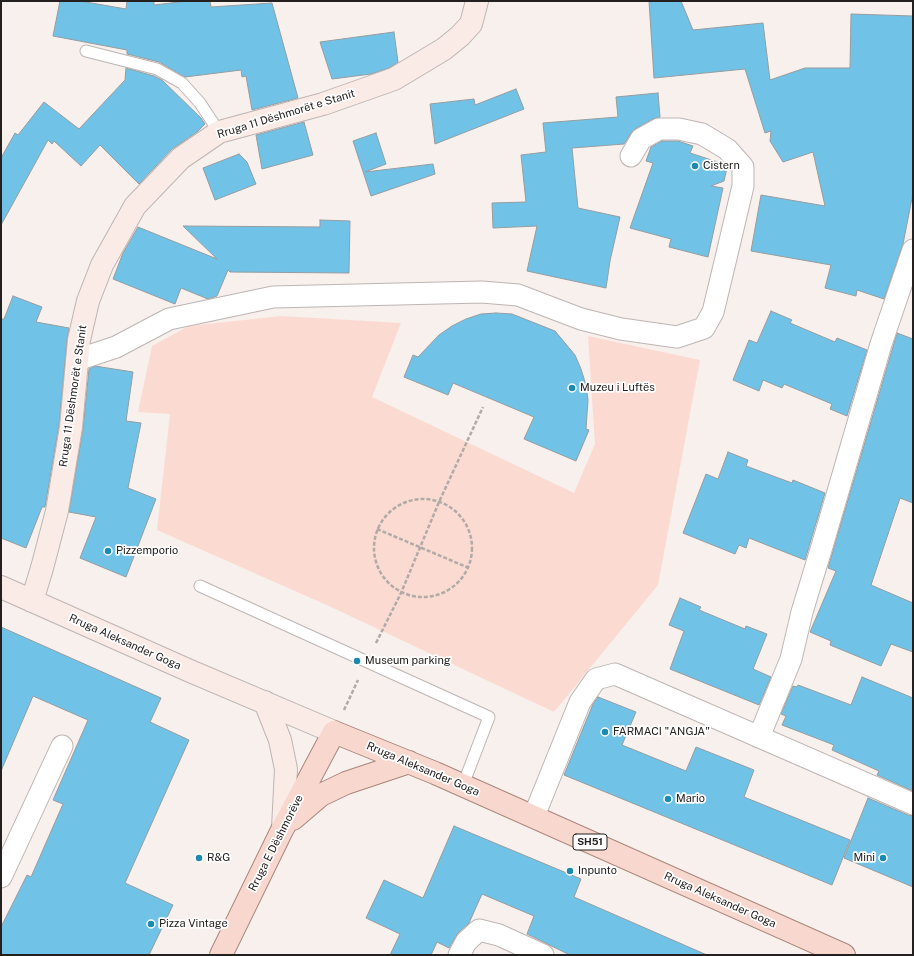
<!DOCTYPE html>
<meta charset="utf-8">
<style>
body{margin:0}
#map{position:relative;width:914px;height:956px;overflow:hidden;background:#f8f0ed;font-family:"Public Sans",sans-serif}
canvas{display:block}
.frame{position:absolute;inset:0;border:2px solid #23201f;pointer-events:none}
</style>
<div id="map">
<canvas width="914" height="956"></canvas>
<div class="frame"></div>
</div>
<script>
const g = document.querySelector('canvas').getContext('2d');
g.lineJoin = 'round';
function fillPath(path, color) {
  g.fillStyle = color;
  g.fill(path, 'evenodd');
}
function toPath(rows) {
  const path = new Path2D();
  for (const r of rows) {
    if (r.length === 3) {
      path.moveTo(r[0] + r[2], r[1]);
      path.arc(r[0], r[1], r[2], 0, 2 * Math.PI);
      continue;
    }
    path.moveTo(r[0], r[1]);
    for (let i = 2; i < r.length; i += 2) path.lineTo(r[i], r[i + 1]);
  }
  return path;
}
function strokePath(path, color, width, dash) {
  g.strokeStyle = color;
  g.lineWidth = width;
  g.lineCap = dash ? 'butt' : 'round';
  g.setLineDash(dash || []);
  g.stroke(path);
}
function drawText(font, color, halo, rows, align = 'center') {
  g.font = font + ' "Public Sans",sans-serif';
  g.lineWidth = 3.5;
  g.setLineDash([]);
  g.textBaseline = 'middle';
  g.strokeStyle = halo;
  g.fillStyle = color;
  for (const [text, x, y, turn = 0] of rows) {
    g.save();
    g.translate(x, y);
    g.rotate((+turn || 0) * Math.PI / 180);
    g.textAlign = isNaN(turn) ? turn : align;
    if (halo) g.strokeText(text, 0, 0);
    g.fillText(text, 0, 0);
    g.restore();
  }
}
const green = toPath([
 [281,316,401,323,372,397,574,493,595,444,588,336,700,360,658,585,554,712,331,607,157,530,170,414,138,412,152,346,189,326]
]);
const building = toPath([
 [60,1,80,1,126,9,127,1,154,1,154,5,187,1,210,1,211,7,272,3,298,98,252,110,246,76,242,77,241,70,185,77,159,62,127,54,127,50,53,36,60,1],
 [649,1,681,1,693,30,763,23,770,80,805,68,850,68,851,14,913,16,913,193,903,244,884,299,857,290,856,296,825,288,831,265,751,251,761,195,825,206,813,152,783,162,770,141,771,131,765,133,745,69,654,78,649,1],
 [394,32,398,62,389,68,371,74,332,79,320,42,394,32],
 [126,68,154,76,162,80,201,118,205,124,197,132,172,149,139,184,100,145,81,166,54,141,52,144,48,140,1,225,1,158,15,133,18,135,44,102,79,129,125,80,126,68],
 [516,89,524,109,435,144,430,104,474,99,475,105,516,89],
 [658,93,660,117,653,119,635,129,631,133,624,144,572,148,578,208,620,217,610,261,606,288,527,271,537,226,493,228,492,203,526,202,521,155,546,152,543,123,618,117,616,97,658,93],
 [304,122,313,155,262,169,256,135,304,122],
 [376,133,386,164,365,172,433,164,435,174,371,196,353,141,376,133],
 [662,141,678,141,693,146,690,153,724,164,727,168,724,181,711,186,723,188,708,257,669,247,671,239,630,228,653,163,646,161,651,147,662,141],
 [239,154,247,162,256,184,215,200,203,168,239,154],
 [320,220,350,221,349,273,230,272,228,270,217,296,208,299,181,288,175,304,113,279,123,253,138,227,217,259,183,226,320,227,320,220],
 [13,296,42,307,36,322,69,328,67,339,59,425,45,507,42,507,26,548,1,538,1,319,4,319,13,296],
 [771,311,792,320,790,323,835,342,837,338,867,350,847,416,830,409,832,404,784,384,782,388,763,380,759,391,733,380,749,340,757,343,771,311],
 [496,313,512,314,555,331,575,355,581,369,586,385,588,400,586,429,589,430,576,461,524,439,534,417,453,383,448,395,404,377,413,355,418,357,439,335,452,326,466,319,481,314,496,313],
 [897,333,913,339,913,503,900,498,871,585,913,603,913,652,891,644,881,666,830,645,831,641,810,632,836,571,828,568,897,333],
 [95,366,133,372,126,421,141,423,128,488,156,499,126,577,80,558,96,517,69,512,83,429,89,369,95,366],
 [728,452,748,460,746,466,792,483,793,480,825,493,805,560,749,538,746,548,739,545,735,554,683,533,706,474,718,479,728,452],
 [680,598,701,607,699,610,745,629,746,626,767,634,753,669,771,677,759,705,670,669,684,631,669,625,680,598],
 [1,627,161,698,150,722,189,740,125,883,173,905,149,955,1,955,1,927,27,875,31,877,63,804,53,800,88,720,33,696,1,771,1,627],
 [862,677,913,698,913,791,877,775,879,771,832,750,834,745,782,725,786,716,781,714,793,686,797,687,798,685,851,705,862,677],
 [598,697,636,712,622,745,686,771,696,747,754,770,744,797,850,840,832,885,564,775,593,704,598,697],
 [868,798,908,815,913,816,913,887,844,858,868,798],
 [454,826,581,879,574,897,707,955,570,955,527,934,534,916,482,894,469,923,458,933,449,948,437,942,431,955,390,955,400,934,366,918,384,880,423,898,454,826]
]);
const path = toPath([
 [423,548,49],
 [377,529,469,568],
 [376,643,401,593,439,502,483,407],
 [344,710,358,680]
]);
const lane = toPath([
 [86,51,157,69,182,83,200,103,219,132],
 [200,586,489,717,463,785]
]);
const street = toPath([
 [77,360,116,347,169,319,273,297,482,292,518,295,581,319,621,329,677,337,704,328,713,312,726,258,743,186,743,167,727,149,702,134,679,129,659,129,641,139,631,156],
 [759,737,791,659,802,612,823,543,881,344,913,250],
 [534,816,580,702,596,679,615,674,913,804],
 [1,877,62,746],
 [459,955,466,942,479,930,499,935,543,955]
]);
const secondary = toPath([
 [1,587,190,671,334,732],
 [32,601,42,568,57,511,71,427,79,340,88,301,102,265,135,206,181,158,219,132,323,104,394,79,444,49,460,36,471,24,477,1],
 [265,702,280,740,286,769,283,828]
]);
const primary = toPath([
 [293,819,321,795,346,783,409,762],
 [221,955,283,828,334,732,435,773,844,955]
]);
const markers = [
 [695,166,4,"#1c89af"],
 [572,388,4,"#1c89af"],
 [108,551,4,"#1c89af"],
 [357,661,4,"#1c89af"],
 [605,732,4,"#1c89af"],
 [668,799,4,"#1c89af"],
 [199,858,4,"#1c89af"],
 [883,858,4,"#1c89af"],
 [570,871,4,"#1c89af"],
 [151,924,4,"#1c89af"]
];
const shields = [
 [590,842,34]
];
const shieldNames = [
 ["SH51",590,842]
];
const streetNames = [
 ["Rruga 11 Dëshmorët e Stanit",286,114,-17],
 ["Rruga 11 Dëshmorët e Stanit",73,396,-82],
 ["Rruga Aleksander Goga",125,642,24],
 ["Rruga Aleksander Goga",423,769,23],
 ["Rruga E Dëshmorëve",276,843,-63],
 ["Rruga Aleksander Goga",720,900,24]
];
const poiNames = [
 ["Cistern",703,166],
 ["Muzeu i Luftës",580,388],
 ["Pizzemporio",116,551],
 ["Museum parking",365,661],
 ["FARMACI \"ANGJA\"",613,732],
 ["Mario",676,799],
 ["R&G",207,858],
 ["Mini",875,858,"right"],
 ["Inpunto",578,871],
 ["Pizza Vintage",159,924]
];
fillPath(green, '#fbdbd1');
fillPath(building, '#70c3e7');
strokePath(building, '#959c9f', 1);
strokePath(lane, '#bdb5b3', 13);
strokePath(street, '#bdb5b3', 23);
strokePath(secondary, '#bdb5b3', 24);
strokePath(primary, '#aa867c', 24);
strokePath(path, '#b1aaa8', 2.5, [4, 2]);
strokePath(lane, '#fff', 11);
strokePath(street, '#fff', 21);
strokePath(secondary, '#fbebe7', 22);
strokePath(primary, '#f7d7ce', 22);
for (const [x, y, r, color] of markers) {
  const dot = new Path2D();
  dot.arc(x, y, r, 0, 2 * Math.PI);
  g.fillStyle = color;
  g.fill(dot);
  strokePath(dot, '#fff', 1.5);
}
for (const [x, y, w] of shields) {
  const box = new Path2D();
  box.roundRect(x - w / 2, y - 8, w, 16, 3);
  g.fillStyle = '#fff';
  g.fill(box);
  strokePath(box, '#23201f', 1);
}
drawText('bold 10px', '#23201f', null, shieldNames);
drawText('11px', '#23201f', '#fff', streetNames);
drawText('11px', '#23201f', '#fff', poiNames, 'left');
</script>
